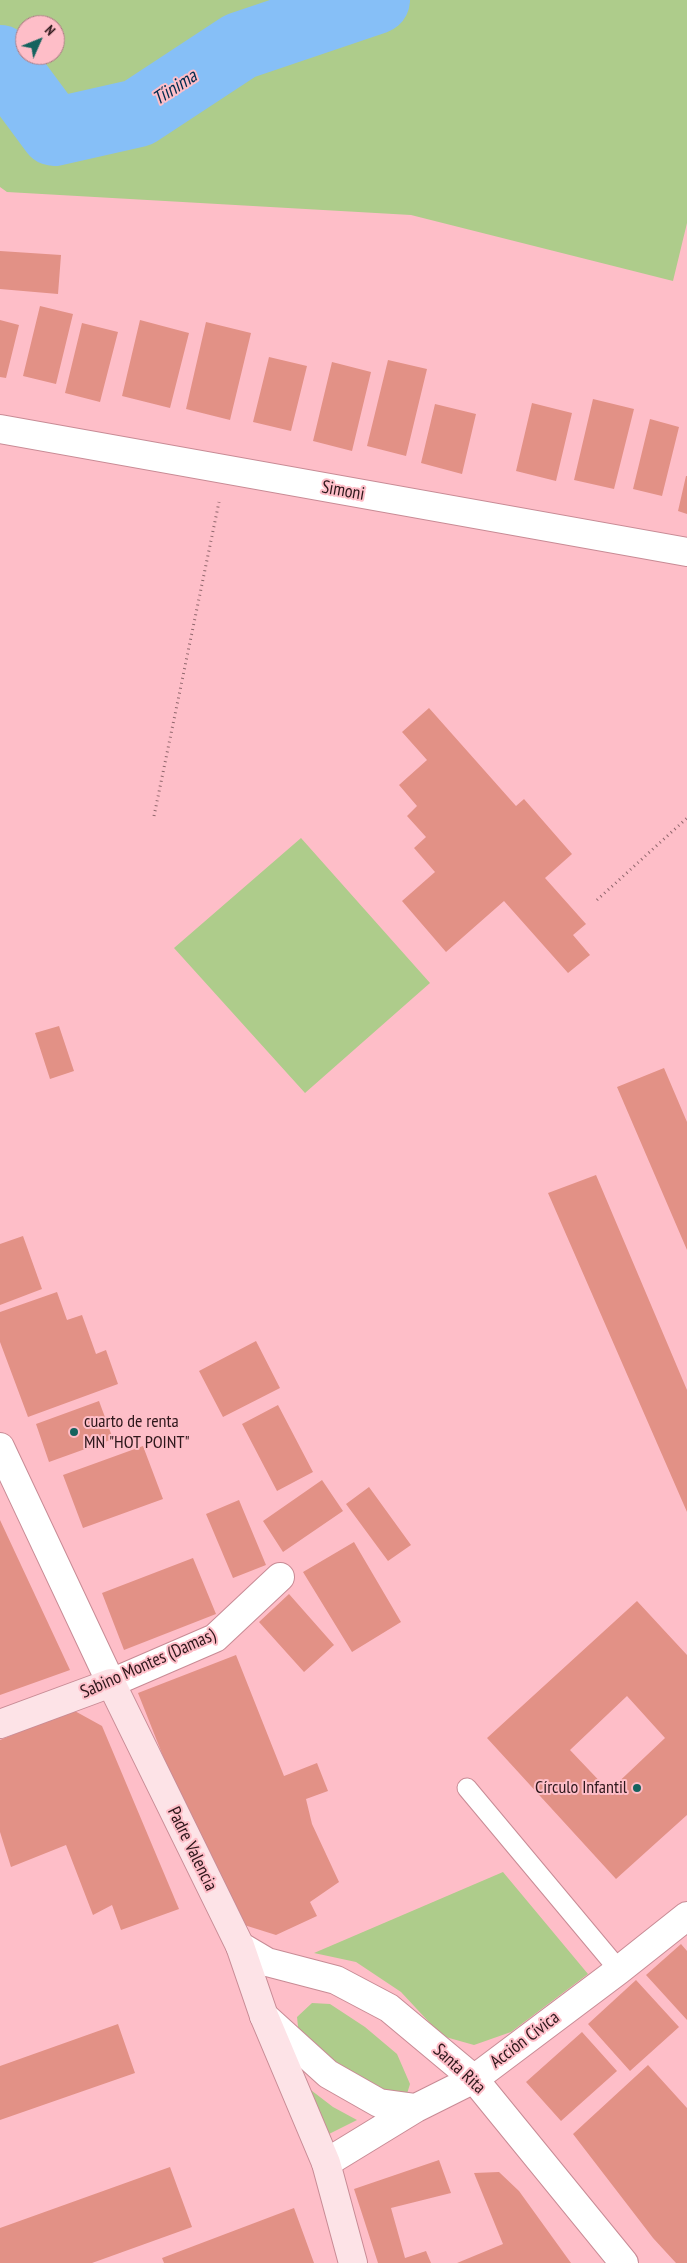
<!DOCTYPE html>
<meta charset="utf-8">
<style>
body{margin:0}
#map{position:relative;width:687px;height:2263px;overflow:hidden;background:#febec8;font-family:"PT Sans Narrow",sans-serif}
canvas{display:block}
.north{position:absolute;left:15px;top:15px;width:50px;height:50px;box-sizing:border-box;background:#febec8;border:1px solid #ab7b83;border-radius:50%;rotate:46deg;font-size:14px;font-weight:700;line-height:20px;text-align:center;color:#2e171b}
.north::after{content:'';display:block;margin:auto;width:18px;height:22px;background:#15635e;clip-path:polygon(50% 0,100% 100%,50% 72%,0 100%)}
</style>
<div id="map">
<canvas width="687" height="2263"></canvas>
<div class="north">N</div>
</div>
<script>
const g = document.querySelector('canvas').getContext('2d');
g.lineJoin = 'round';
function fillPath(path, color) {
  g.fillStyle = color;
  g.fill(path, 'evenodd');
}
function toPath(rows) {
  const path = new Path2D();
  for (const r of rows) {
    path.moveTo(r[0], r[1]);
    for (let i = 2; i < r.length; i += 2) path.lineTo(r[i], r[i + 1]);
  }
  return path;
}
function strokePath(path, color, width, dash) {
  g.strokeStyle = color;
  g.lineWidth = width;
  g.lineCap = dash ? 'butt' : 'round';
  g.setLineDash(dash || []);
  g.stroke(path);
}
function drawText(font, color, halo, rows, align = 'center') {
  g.font = font + ' "PT Sans Narrow",sans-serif';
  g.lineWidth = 4;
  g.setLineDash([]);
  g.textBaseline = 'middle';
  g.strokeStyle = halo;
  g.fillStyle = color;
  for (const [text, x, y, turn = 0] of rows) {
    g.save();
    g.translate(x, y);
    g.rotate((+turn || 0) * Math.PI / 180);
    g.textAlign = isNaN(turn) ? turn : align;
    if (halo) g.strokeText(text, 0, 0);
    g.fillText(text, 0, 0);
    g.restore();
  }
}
const green = toPath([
 [0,0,687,0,687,223,673,281,411,215,7,192,0,187],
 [25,25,55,25,55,55,25,55],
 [301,838,430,983,305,1093,174,948],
 [503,1872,588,1974,511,2032,474,2045,442,2036,401,1992,356,1962,314,1953],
 [312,2003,330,2004,365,2027,397,2054,410,2084,406,2097,377,2098,299,2036,297,2017],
 [303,2084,333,2107,357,2120,319,2139]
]);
const river = toPath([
 [0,59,54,132,138,113,240,46,376,0]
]);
const building = toPath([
 [0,251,61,255,58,294,0,289],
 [40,306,73,314,56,384,23,376],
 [0,320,19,325,6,378,0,377],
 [140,320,189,333,170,408,122,396],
 [206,322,251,333,230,420,186,409],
 [82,323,118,332,100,402,65,393],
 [269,357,307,366,291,431,253,422],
 [388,360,427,369,406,456,367,446],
 [332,362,371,372,352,451,313,441],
 [593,399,634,409,614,489,574,480],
 [532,403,572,413,556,481,516,471],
 [435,404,476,414,462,474,421,463],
 [650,419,679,427,662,496,633,489],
 [686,476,687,476,687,514,678,511],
 [429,708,516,806,524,799,572,854,545,878,586,924,573,935,590,955,568,973,504,901,446,952,402,901,435,872,414,848,426,837,407,816,417,806,399,785,427,760,402,732],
 [59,1026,74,1071,50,1079,35,1033],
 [664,1068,687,1122,687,1250,617,1087],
 [596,1175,687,1390,687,1512,548,1193],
 [23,1236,42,1289,0,1305,0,1244],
 [57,1292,67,1320,82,1315,96,1354,106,1350,118,1384,28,1417,0,1342,0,1312],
 [256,1341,280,1388,223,1417,199,1371],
 [99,1401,113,1439,49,1462,36,1424],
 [278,1405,313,1472,277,1491,242,1424],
 [143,1446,163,1499,83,1528,63,1475],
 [322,1480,343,1511,283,1552,263,1521],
 [369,1487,411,1545,388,1561,346,1504],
 [239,1500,266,1565,233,1578,206,1514],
 [0,1520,70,1670,0,1695],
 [354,1542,401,1622,352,1652,303,1572],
 [193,1558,216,1614,124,1650,102,1593],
 [289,1594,334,1645,304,1672,259,1622],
 [637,1601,687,1655,687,1815,616,1879,487,1738],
 [627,1696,665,1738,609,1791,570,1750],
 [236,1655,284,1776,317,1763,328,1791,306,1799,312,1824,339,1882,310,1902,317,1916,276,1935,241,1924,186,1814,138,1693],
 [73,1710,102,1726,179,1909,121,1930,112,1905,93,1915,66,1845,11,1867,0,1832,0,1740],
 [681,1944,687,1951,687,2020,646,1975],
 [636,1980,679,2027,630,2071,588,2024],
 [118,2024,135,2073,0,2120,0,2066],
 [582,2032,617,2071,561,2121,526,2082],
 [648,2065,687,2108,687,2263,676,2263,653,2238,573,2134],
 [439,2160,451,2193,391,2208,405,2258,426,2251,431,2263,378,2263,354,2189],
 [170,2167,192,2227,92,2263,0,2263,0,2228],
 [499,2172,519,2191,571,2263,457,2263,503,2244,474,2173],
 [294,2208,314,2263,164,2263,162,2258]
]);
const path = toPath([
 [154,816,219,502],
 [597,900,687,818]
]);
const service = toPath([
 [467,1788,619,1970]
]);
const minor = toPath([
 [0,429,687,552],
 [111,1683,215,1638,280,1577]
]);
const tertiary = toPath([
 [0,1447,111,1683],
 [240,1946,267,1962,336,1980,389,2008,474,2079,624,2263],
 [264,2016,328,2074,379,2103,416,2108],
 [326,2163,416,2108,474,2079,619,1970,687,1916]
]);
const secondary = toPath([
 [0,1724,111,1683,240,1946,264,2016,326,2163,353,2263]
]);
const markers = [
 [74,1432,5,"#15635e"],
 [637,1788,5,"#15635e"]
];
const streetNames = [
 ["Simoni",343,491,10],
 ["Sabino Montes (Damas)",148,1664,-24],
 ["Padre Valencia",192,1849,64],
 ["Acción Cívica",525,2040,-37],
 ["Santa Rita",459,2069,43]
];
const poiNames = [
 ["cuarto de renta",84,1422],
 ["MN \"HOT POINT\"",84,1443],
 ["Círculo Infantil",627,1788,"right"]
];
const waterNames = [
 ["Tíinima",175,88,-33]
];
fillPath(green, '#aecc8b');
strokePath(river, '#86bff7', 68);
fillPath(building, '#e29186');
strokePath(service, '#c88b95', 21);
strokePath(minor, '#c88b95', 30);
strokePath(tertiary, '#c88b95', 30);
strokePath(secondary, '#c88b95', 30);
strokePath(path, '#91676d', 3, [1, 4]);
strokePath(service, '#fff', 19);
strokePath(minor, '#fff', 28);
strokePath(tertiary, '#fff', 28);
strokePath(secondary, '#fde3e7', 28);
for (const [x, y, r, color] of markers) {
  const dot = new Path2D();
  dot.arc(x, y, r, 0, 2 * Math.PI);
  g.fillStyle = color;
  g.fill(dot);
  strokePath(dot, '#febec8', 2);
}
drawText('18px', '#2e171b', '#febec8', streetNames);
drawText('18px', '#2e171b', '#febec8', poiNames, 'left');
drawText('italic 19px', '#002b4e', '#febec8', waterNames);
</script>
